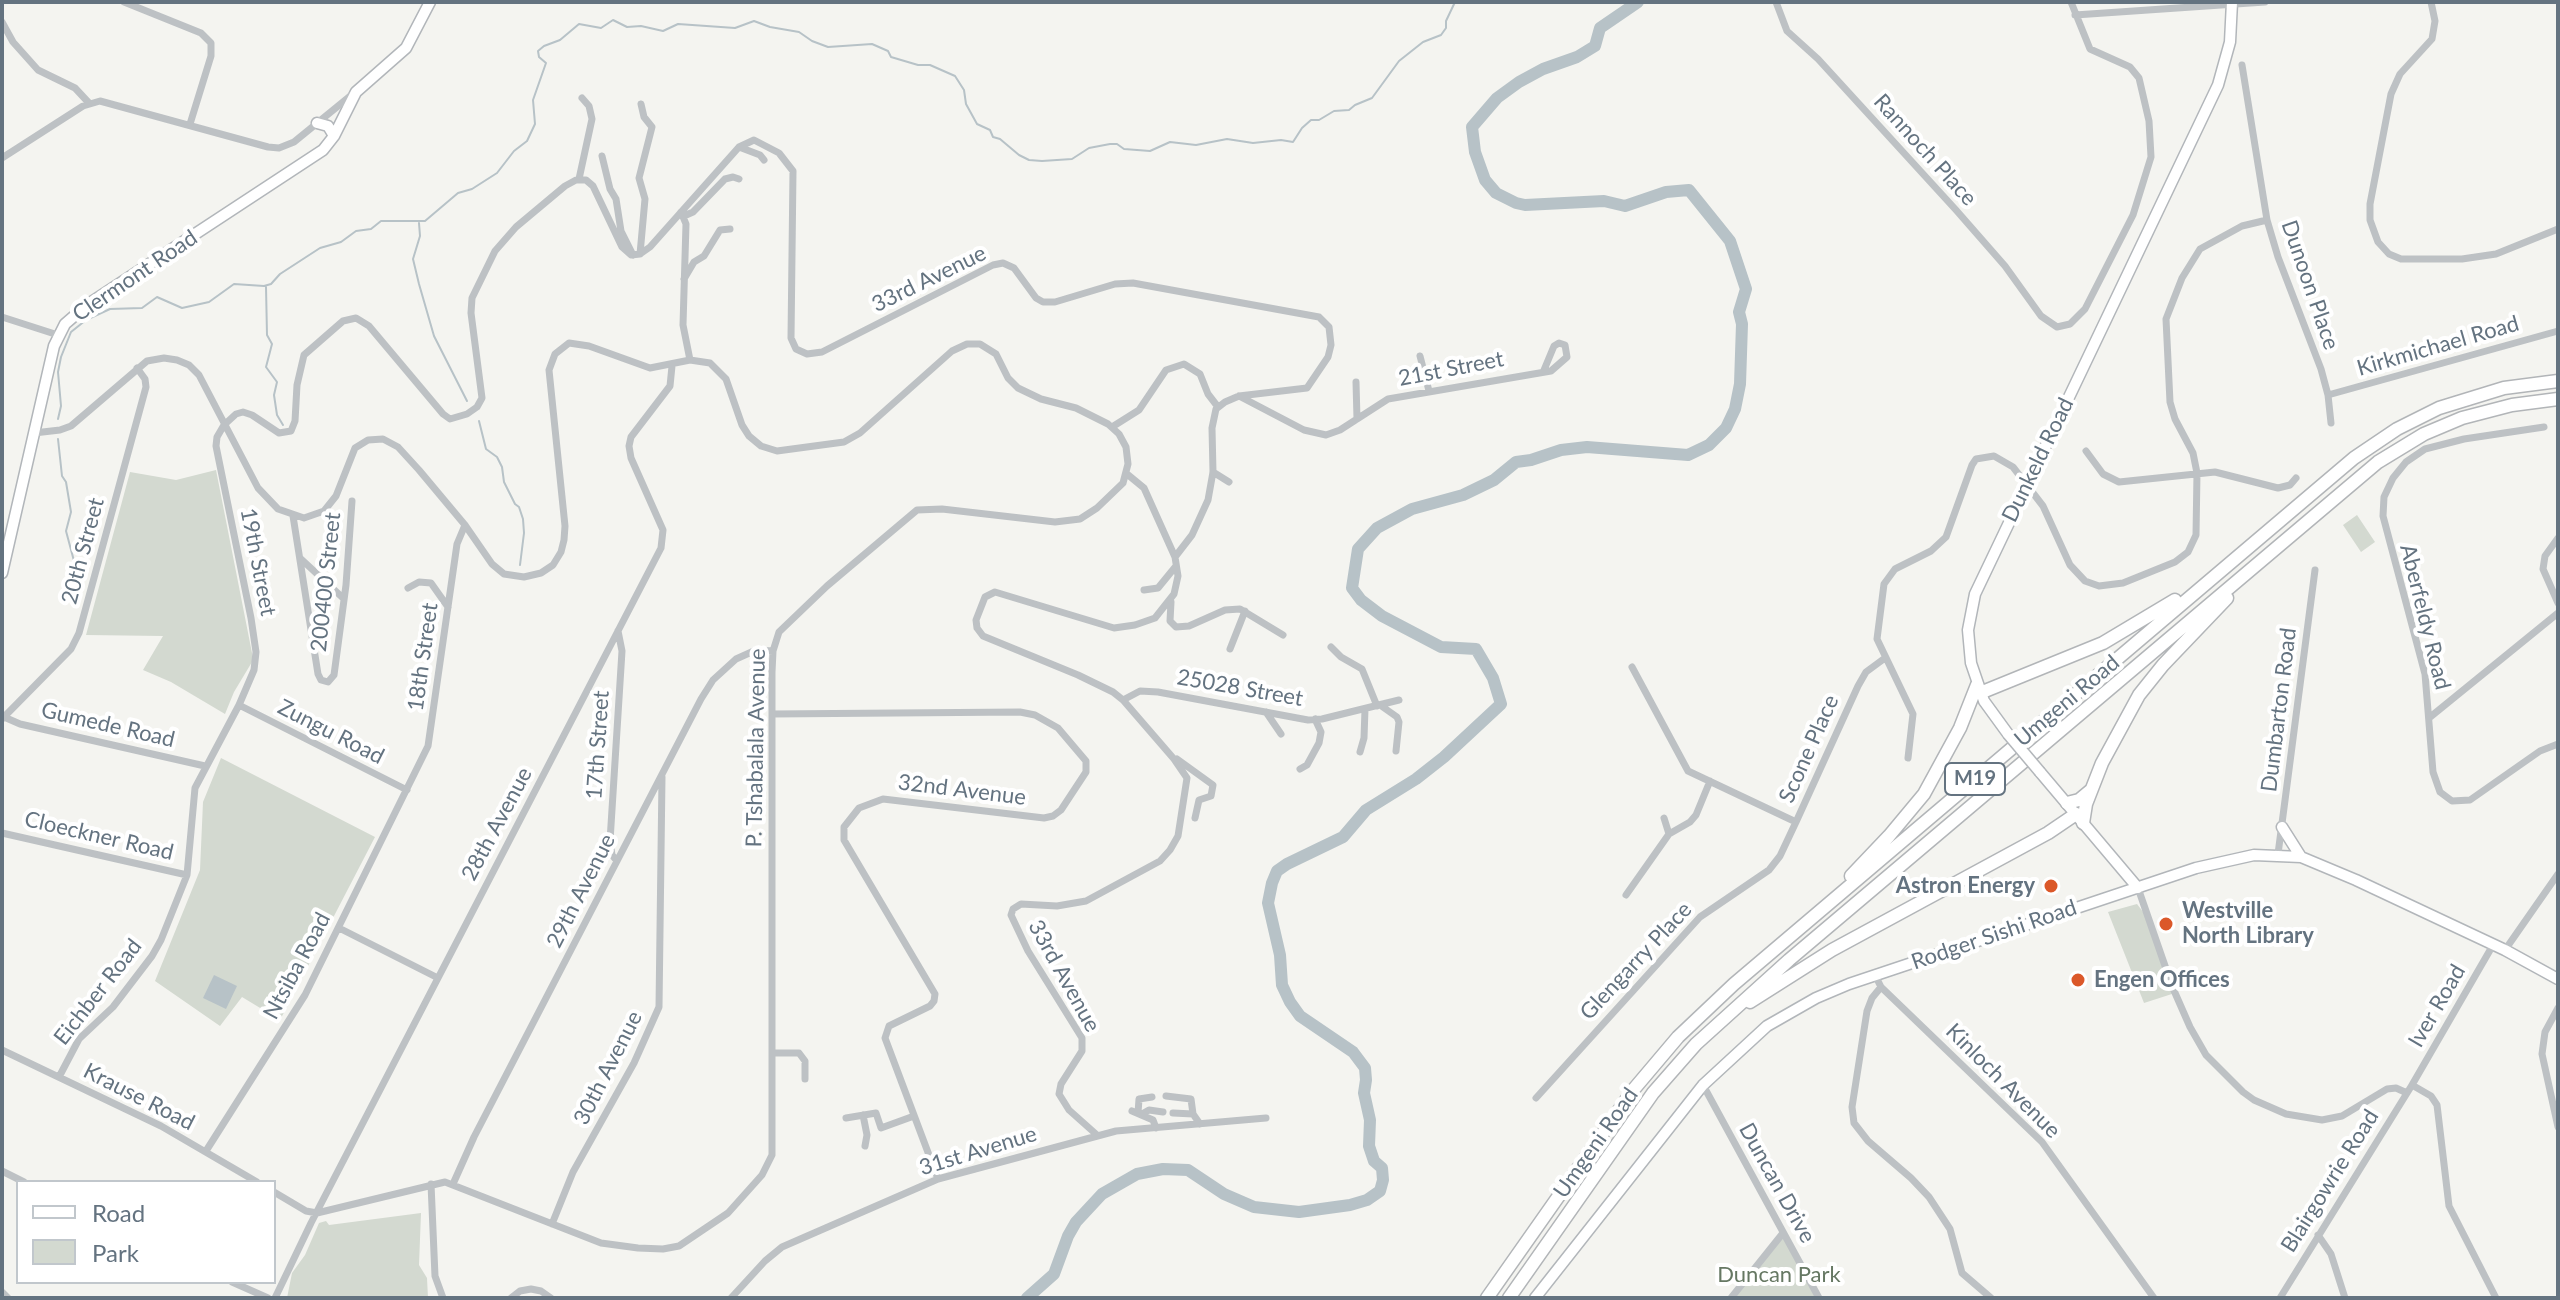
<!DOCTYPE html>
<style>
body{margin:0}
#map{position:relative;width:2560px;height:1300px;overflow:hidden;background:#f4f4f0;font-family:Lato,sans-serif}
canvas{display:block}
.frame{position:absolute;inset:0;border:4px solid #647380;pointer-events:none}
.legend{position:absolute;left:16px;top:1180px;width:260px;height:104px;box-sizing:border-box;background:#fff;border:2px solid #c1c7cc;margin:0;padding:10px 14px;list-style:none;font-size:24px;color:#647380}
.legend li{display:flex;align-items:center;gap:16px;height:40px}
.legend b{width:40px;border:2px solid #c1c7cc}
</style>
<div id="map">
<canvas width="2560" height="1300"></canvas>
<div class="frame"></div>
<ul class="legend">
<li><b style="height:10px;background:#fff"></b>Road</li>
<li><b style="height:22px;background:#d3d9d0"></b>Park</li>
</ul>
</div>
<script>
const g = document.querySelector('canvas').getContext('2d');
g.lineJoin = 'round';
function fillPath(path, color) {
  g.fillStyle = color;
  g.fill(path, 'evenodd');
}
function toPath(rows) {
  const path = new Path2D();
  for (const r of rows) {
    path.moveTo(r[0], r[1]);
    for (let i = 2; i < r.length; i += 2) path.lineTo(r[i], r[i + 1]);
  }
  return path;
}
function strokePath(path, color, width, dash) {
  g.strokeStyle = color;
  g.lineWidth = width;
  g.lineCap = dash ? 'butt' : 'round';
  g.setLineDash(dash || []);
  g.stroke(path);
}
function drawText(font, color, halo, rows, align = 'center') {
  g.font = font + ' Lato,sans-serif';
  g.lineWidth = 8;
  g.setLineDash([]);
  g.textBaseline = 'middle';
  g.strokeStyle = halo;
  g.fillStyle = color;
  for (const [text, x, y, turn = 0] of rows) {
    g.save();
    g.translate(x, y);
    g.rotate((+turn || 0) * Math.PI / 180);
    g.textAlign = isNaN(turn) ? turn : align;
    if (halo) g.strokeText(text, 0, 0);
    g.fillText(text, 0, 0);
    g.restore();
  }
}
const green = toPath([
 [216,470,252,653,252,662,234,692,225,714,171,682,143,670,163,636,86,635,130,472,176,480],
 [2357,515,2375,542,2361,552,2343,525],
 [221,758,375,837,280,1020,242,997,220,1026,155,981,200,870,203,802],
 [2137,904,2150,921,2175,993,2144,1003,2108,912],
 [421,1213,419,1265,427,1278,428,1298,287,1298,292,1273,305,1255,319,1223,326,1221,329,1225],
 [1783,1233,1819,1298,1731,1298]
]);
const water = toPath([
 [214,975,237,986,226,1009,203,998]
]);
const stream = toPath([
 [419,223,420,236,413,259,419,284,434,336,467,401],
 [266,287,267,335,272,344,266,367,277,382,274,395,277,415,283,425],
 [58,419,61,406,58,372,61,357,71,332,86,320,110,309,142,308,157,297,182,308,209,302,234,284,264,286,271,284,280,274,320,248,341,242,356,231,371,229,381,221,425,221,458,193,472,189,497,173,514,151,527,141,535,124,533,100,546,63,539,57,538,51,544,46,560,40,579,24,601,28,613,20,627,27,641,26,663,31,678,24,735,28,754,21,770,27,799,32,812,41,828,47,872,44,888,51,891,57,918,65,930,65,955,76,964,90,966,104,977,124,990,130,993,137,1000,139,1019,155,1029,160,1042,161,1072,159,1089,148,1110,144,1117,144,1124,149,1150,151,1170,142,1196,145,1227,139,1253,143,1281,140,1293,142,1302,128,1311,120,1319,120,1334,111,1349,110,1355,105,1372,98,1399,61,1423,42,1441,35,1446,28,1446,21,1455,2],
 [479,421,486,449,497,457,502,467,504,482,515,504,519,507,523,519,524,533,520,565],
 [58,439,62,476,66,482,71,512,66,531,78,576]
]);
const river = toPath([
 [1027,1298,1054,1274,1068,1236,1076,1222,1102,1194,1137,1174,1163,1169,1188,1170,1224,1194,1254,1207,1299,1212,1350,1205,1367,1200,1380,1191,1383,1180,1382,1168,1374,1161,1369,1146,1370,1120,1364,1093,1366,1080,1365,1068,1353,1052,1300,1016,1290,1002,1282,985,1280,955,1268,903,1272,883,1277,871,1287,864,1343,837,1366,810,1416,779,1444,757,1501,704,1493,678,1476,649,1441,647,1382,616,1361,600,1352,588,1358,549,1377,528,1412,509,1463,495,1494,480,1516,462,1531,460,1561,450,1587,447,1688,455,1709,445,1726,428,1735,409,1740,384,1742,324,1739,312,1746,289,1730,241,1689,190,1666,192,1625,206,1604,201,1525,205,1516,203,1496,193,1485,180,1475,152,1472,127,1497,98,1519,82,1543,69,1577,57,1595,46,1600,28,1638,2]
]);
const street = toPath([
 [124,2,201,33,211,43,211,56,190,124],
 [1776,2,1787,31,1818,59,1956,210,2005,266,2041,316,2057,327,2070,324,2085,309,2133,215,2151,157,2149,121,2139,78,2130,67,2090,49,2071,2],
 [2431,2,2435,21,2432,39,2400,74,2391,94,2370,204,2370,220,2378,242,2389,254,2401,259,2462,259,2496,254,2558,229],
 [2075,15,2265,2],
 [2,22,13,42,38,70,75,88,89,103],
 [2242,65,2267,220,2278,257,2321,369,2328,395,2331,423],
 [739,147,760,155,764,160],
 [602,156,610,189,616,199,621,231,633,255],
 [2,158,83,106,100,101,268,147,279,148,294,142,354,93],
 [579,179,592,119,589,106,582,98],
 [681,212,686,224,683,325,690,360],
 [684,216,693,212,725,179,733,177,739,179],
 [640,254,645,199,639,178,652,127,644,117,641,104],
 [684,279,694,262,704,256,720,230,730,229],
 [2,317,58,335],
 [1420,356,1429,391],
 [1356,382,1357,419],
 [2328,395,2558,331],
 [1239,396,1304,430,1326,435,1340,430,1388,399,1551,371,1567,357,1565,345,1559,343,1554,346,1544,370],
 [1112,427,1139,410,1166,370,1184,364,1200,374,1208,394,1218,407],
 [2544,427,2464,439,2425,449,2406,462,2393,478,2384,497,2383,516,2425,674,2433,772,2440,792,2452,801,2470,800,2540,751,2558,744],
 [34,433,60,430,71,426,147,361,164,358,177,360,189,365,199,375,258,488,278,509,304,518,324,511,336,496,355,448,368,440,383,439,398,447,419,470,465,525,492,564,504,574,524,577,541,573,553,565,561,552,564,540,565,526,549,370,555,354,569,343,589,346,650,368,690,360,710,363,726,379,742,425,749,436,761,446,777,451,844,442,860,433,952,351,967,344,980,344,996,354,1008,378,1018,388,1041,399,1076,408,1108,424,1119,434,1126,447,1128,464,1123,483,1097,508,1080,519,1055,522,942,509,917,510,827,586,779,632,773,651,772,672,772,1155,762,1175,728,1213,679,1246,663,1249,638,1248,601,1243,445,1182,317,1213,306,1211,274,1192],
 [2086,451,2103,474,2119,482,2215,472,2278,488,2290,485,2296,478],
 [1213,472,1229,482],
 [1127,474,1144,488,1175,557],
 [293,516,318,674,321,680,328,682,334,675,346,585,352,501],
 [2558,538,2545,556,2543,569,2558,603],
 [301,559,343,598],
 [408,588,419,582,431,583,448,607],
 [1144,590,1158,588,1176,566],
 [1171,602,1170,621,1176,627,1189,626,1225,610,1240,609,1283,635],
 [1331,647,1341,657,1362,669,1377,706],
 [1230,649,1245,611],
 [1632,667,1688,771,1796,822,1858,686,1866,672,1885,658],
 [1123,700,1140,691,1158,692,1308,720,1322,719,1399,700],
 [239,705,407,790],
 [1380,705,1397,717,1399,722,1396,751],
 [1266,712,1281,734],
 [772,714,1020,712,1035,715,1058,728,1086,761,1086,772,1061,810,1053,816,1044,818,883,799,859,808,844,827,844,840,935,994,934,1001,930,1006,889,1026,885,1038,938,1179],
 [4,717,20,724,205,766],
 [2429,718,2558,613],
 [2,719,71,649,79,633,146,387,145,379,137,368],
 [1360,752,1364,738,1365,709],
 [1908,758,1913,714,1877,639,1884,584,1895,569,1931,551,1946,537,1972,465,1976,459,1994,456,2013,467,2043,506,2070,565,2085,581,2099,586,2123,583,2175,562,2188,552,2196,535,2197,473,2193,453,2175,419,2170,402,2166,319,2182,278,2200,249,2242,226,2267,220],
 [1177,759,1213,785,1211,796,1199,800,1195,818],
 [1300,769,1307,765,1319,743,1321,732,1315,719],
 [1664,818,1669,834],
 [2,833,187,875],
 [2278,854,2315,570],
 [617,861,612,855,610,841,622,651,618,631],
 [2138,888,2172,986,2190,1027,2206,1055,2243,1092,2254,1100,2286,1114,2322,1120,2342,1116,2387,1089,2396,1088,2407,1093],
 [1626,895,1669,834,1690,822,1696,815,1710,781],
 [339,928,438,978],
 [2505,950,2558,874],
 [1875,975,1881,987,2042,1142,2154,1298],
 [1881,987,1872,998,1867,1011,1852,1107,1854,1123,1868,1141,1911,1178,1929,1197,1950,1229,1962,1273,1991,1298],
 [2558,1008,2545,1032,2542,1054,2558,1127],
 [2,1050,161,1126,257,1182],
 [773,1053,799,1053,805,1061,805,1079],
 [59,1077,79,1039,113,1007,152,956,161,940,187,875,195,788,239,705,254,670,256,652,251,618,216,446,217,437,224,425,236,414,243,412,252,415,279,433,291,431,295,421,297,385,304,355,343,321,356,318,369,326,443,414,450,419,467,414,477,407,482,398,471,313,472,298,495,251,516,227,565,186,576,180,586,180,593,186,622,247,631,255,640,254,650,247,739,147,754,140,779,153,793,171,791,338,796,349,807,354,822,352,993,265,1003,263,1014,268,1036,298,1043,302,1055,302,1115,284,1133,283,1319,317,1329,327,1331,345,1328,357,1307,388,1239,396,1225,402,1216,409,1212,428,1213,472,1208,500,1192,535,1175,557,1178,576,1174,594,1155,618,1135,625,1114,628,995,592,985,597,976,620,977,628,983,636,1078,675,1113,692,1123,700,1174,759,1187,778,1178,836,1170,850,1160,861,1086,901,1057,906,1021,904,1013,909,1011,915,1028,951,1082,1038,1082,1051,1061,1084,1059,1094,1069,1110,1097,1135],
 [1703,1085,1819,1298],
 [2412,1085,2431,1096,2437,1105,2449,1206,2496,1298],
 [1166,1096,1191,1099,1193,1114,1200,1124],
 [1536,1098,1700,917,1769,870,1780,856,1796,822],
 [1132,1111,1153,1120,1156,1128],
 [1138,1113,1139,1099,1152,1097],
 [1173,1113,1193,1114],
 [1142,1114,1149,1110,1163,1112],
 [863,1115,867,1135,865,1146],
 [846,1118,876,1113,881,1128,914,1116],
 [206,1151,305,995,428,746,457,544,465,525],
 [2,1171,24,1182],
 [431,1184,435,1276,443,1298],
 [453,1184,474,1137,701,699,713,680,736,659,756,650,773,651],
 [552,1224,573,1172,634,1063,659,1007,662,777],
 [2318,1235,2331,1254,2345,1298],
 [232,1282,268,1298],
 [2,1292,8,1298],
 [275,1298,311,1223,661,548,663,530,631,458,629,446,631,437,670,386,672,366],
 [511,1298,520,1291,531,1289,541,1291,551,1298],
 [731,1298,765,1261,782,1247,938,1179,1116,1131,1266,1118],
 [1731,1298,1783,1233],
 [2280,1298,2412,1085,2493,945]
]);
const secondary = toPath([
 [317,123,328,126,334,136],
 [2,573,54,346,65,324,87,305,323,150,334,136,356,92,406,48,430,2],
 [2008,734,1984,701,1971,663,1968,630,1975,594,2218,85,2230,42,2232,2],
 [2040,772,2138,888],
 [2282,827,2301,857],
 [1535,1298,1703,1085,1767,1026,1816,998,1849,984,2196,868,2254,855,2301,857,2356,880,2505,950,2558,979]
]);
const highway = toPath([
 [1980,693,2103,643,2175,600],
 [2067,803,2079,800,2091,790],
 [2083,823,2086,804,2102,763,2139,695,2163,665,2227,598],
 [1851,876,1889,836,1924,794,1960,728,1977,685],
 [1750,1002,1832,950,2048,833,2076,814],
 [1487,1298,1634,1089,1678,1037,1734,984,2354,458,2397,429,2439,408,2504,388,2558,381],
 [1509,1298,1653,1093,1696,1044,1789,960,2378,462,2424,434,2462,418,2512,405,2558,399]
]);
const secondaryBridge = toPath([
 [2008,734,2040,772]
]);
const markers = [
 [2051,886,8,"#db5829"],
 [2166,924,8,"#db5829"],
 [2078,980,8,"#db5829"]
];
const shields = [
 [1975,779,60]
];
const shieldNames = [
 ["M19",1975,779]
];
const streetNames = [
 ["Rannoch Place",1925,150,48],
 ["Clermont Road",135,276,-34],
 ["33rd Avenue",929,279,-26],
 ["Dunoon Place",2310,285,71],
 ["Kirkmichael Road",2438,346,-16],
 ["21st Street",1451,369,-11],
 ["Dunkeld Road",2038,460,-64],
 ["20th Street",83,551,-75],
 ["19th Street",258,562,79],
 ["200400 Street",326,582,-84],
 ["Aberfeldy Road",2425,617,76],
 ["18th Street",423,657,-82],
 ["25028 Street",1240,688,10],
 ["Umgeni Road",2067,701,-40],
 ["Dumbarton Road",2279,710,-83],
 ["Gumede Road",108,725,13],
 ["Zungu Road",331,732,27],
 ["17th Street",598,745,-86],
 ["P. Tshabalala Avenue",756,748,-89],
 ["Scone Place",1809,749,-66],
 ["32nd Avenue",962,790,7],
 ["28th Avenue",497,824,-62],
 ["Cloeckner Road",99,836,13],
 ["29th Avenue",581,891,-63],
 ["Rodger Sishi Road",1994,935,-19],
 ["Glengarry Place",1636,961,-47],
 ["Ntsiba Road",297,966,-62],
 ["33rd Avenue",1064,976,61],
 ["Eichber Road",98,992,-52],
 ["Iver Road",2437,1006,-60],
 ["30th Avenue",608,1068,-63],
 ["Kinloch Avenue",2003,1081,45],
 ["Krause Road",139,1097,27],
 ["Umgeni Road",1596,1143,-55],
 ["31st Avenue",978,1151,-17],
 ["Blairgowrie Road",2330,1181,-58],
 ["Duncan Drive",1777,1183,61]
];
const poiNames = [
 ["Astron Energy",2035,886,"right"],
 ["Westville",2182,911],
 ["North Library",2182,936],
 ["Engen Offices",2094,980]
];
const parkNames = [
 ["Duncan Park",1779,1275]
];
fillPath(green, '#d3d9d0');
fillPath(water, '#b7c2c7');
strokePath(stream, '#b7c2c7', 2);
strokePath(river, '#b7c2c7', 12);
strokePath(secondary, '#b2b6ba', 13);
strokePath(highway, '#b2b5b8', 15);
strokePath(street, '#bdc1c4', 7);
strokePath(secondary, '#fff', 10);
strokePath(highway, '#fff', 12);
strokePath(secondaryBridge, '#b2b6ba', 13, []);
strokePath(secondaryBridge, '#fff', 10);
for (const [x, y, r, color] of markers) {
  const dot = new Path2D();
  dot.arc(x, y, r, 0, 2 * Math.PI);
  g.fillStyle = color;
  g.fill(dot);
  strokePath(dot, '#fff', 3);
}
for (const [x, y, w] of shields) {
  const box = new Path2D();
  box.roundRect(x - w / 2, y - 16, w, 32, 6);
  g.fillStyle = '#fff';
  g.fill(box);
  strokePath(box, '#647380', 2);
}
drawText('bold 20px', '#647380', null, shieldNames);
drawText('22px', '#647380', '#fff', streetNames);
drawText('bold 22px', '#647380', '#fff', poiNames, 'left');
drawText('22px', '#667863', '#fff', parkNames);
</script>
